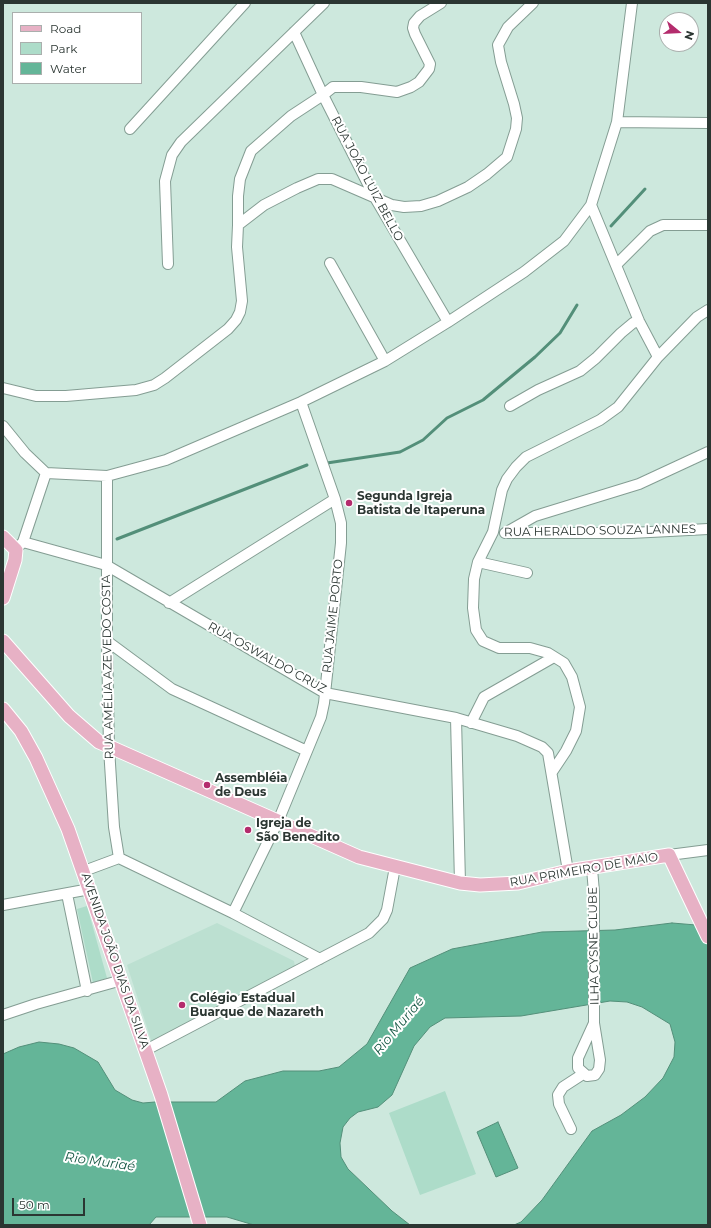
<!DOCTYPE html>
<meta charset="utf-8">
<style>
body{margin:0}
#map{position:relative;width:711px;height:1228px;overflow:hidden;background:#cde8dd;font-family:Montserrat,sans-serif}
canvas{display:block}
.frame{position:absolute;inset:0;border:4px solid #2b3632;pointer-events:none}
.legend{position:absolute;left:12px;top:12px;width:130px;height:72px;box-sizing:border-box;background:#fff;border:1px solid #aaafad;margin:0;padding:5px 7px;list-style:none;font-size:12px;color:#2b3632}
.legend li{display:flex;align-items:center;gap:8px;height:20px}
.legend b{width:20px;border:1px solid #aaafad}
.north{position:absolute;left:659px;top:12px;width:40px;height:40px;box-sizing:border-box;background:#fff;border:1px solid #aaafad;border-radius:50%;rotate:108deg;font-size:11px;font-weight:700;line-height:16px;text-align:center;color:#2b3632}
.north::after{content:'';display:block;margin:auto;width:14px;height:18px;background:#b42c6d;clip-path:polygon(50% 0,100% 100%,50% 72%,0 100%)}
.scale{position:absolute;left:12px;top:1198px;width:73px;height:18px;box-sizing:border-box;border:2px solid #2b3632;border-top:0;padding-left:5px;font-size:12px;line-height:14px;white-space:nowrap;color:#2b3632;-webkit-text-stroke:3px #fff;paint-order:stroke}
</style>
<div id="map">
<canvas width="711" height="1228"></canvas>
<div class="frame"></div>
<ul class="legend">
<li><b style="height:5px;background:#e7b1c5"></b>Road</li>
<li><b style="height:11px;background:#addcc9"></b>Park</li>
<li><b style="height:11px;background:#64b598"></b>Water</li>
</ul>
<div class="north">N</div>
<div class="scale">50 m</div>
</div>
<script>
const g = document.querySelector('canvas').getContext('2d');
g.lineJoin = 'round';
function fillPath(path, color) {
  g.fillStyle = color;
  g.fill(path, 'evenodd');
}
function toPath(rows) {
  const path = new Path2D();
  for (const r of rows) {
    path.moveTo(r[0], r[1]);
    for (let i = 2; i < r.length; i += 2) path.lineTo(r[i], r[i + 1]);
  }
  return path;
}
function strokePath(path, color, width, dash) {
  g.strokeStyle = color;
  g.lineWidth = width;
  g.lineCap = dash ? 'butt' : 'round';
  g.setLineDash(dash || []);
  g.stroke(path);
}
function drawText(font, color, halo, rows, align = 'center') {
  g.font = font + ' Montserrat,sans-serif';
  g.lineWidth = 4;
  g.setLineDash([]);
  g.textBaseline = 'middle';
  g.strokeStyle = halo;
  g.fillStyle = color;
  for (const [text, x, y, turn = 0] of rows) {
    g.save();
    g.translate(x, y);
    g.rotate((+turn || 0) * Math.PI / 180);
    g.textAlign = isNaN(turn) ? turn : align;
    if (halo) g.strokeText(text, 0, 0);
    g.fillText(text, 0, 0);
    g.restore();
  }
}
const built = toPath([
 [217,923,294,961,295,967,152,1043,127,965]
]);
const green = toPath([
 [87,906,107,978,93,983,77,909],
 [445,1091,476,1174,420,1195,389,1113]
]);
const water = toPath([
 [672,923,708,926,708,1225,514,1225,521,1222,542,1200,592,1131,621,1115,645,1097,663,1078,674,1057,675,1042,670,1024,642,1007,627,1002,610,1001,521,1016,445,1018,430,1027,414,1046,392,1095,378,1107,358,1112,350,1118,343,1127,340,1143,341,1157,348,1169,392,1211,410,1225,254,1225,227,1217,156,1217,149,1225,3,1225,3,1054,19,1047,39,1042,59,1044,74,1048,98,1062,115,1090,132,1100,143,1103,155,1102,216,1102,245,1081,283,1071,319,1071,339,1067,367,1044,410,968,452,949,542,932,615,930,672,923],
 [498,1122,518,1168,496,1177,477,1132,498,1122]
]);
const stream = toPath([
 [611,226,645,189],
 [327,463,400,452,423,440,447,418,483,400,535,357,560,333,577,305],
 [117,539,307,465]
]);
const minor = toPath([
 [294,32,323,95,374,196,448,322],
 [617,122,708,123],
 [130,129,245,3],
 [591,205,639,321,658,357],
 [238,225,238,196,240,179,251,151,291,116,323,95,333,87,361,87,397,92,411,87,419,82,429,69,430,64,415,34,413,28,414,23,420,16,441,3],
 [330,263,385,361],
 [168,264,165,181,172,155,181,142,324,3],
 [616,265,650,231,663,225,708,225],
 [3,388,36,396,66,396,136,390,154,385,165,378,228,329,236,320,240,312,242,301,237,247,238,225,264,205,297,188,318,179,332,179,392,205,404,207,421,206,438,201,468,187,487,174,507,157,516,129,517,118,514,104,501,62,498,45,508,27,533,3],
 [510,406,538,390,580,371,596,358,621,333,633,323,639,321],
 [3,426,25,453,46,473,107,476,144,466,166,460,301,402,385,361,448,322,524,272,564,241,591,205,617,122,632,3],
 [107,476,107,641,109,748,114,827,119,858],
 [505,533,535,516,639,484,708,452],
 [506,533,631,533,708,529],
 [23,542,106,565,325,693,456,718,517,736,542,747,548,753,568,871],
 [19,546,23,542,46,473],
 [478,562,527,573],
 [169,603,335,499],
 [107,641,172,689,307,751],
 [456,718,460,883],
 [471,723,484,697,554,657],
 [552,772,566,751,576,731,580,707,572,677,564,663,548,653,530,648,499,648,483,641,476,630,473,608,474,579,478,562,493,532,502,490,507,479,516,467,526,457,600,420,618,407,658,357,697,317,708,310],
 [669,855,708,850],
 [592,869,594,892,594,1023],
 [84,871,119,858,233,913,320,959],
 [67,894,87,991],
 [3,905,90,889],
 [233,913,279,819,321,717,324,703,341,543,341,523,335,499,301,402],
 [3,1015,36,1004,122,980],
 [594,1023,600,1060,599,1069,595,1075,587,1076,578,1068,578,1058,594,1023],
 [146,1050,369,933,383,919,387,910,395,867],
 [571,1129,559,1104,558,1095,563,1087,583,1074]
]);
const major = toPath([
 [3,537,16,550,15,560,3,598],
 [3,641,69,716,99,742,359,857,460,883,480,885,518,883,568,871,669,855,708,937],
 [3,709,21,731,36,758,68,829,161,1095,200,1225]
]);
const markers = [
 [349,503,4,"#b42c6d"],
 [207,785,4,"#b42c6d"],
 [248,830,4,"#b42c6d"],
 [182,1005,4,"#b42c6d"]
];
const streetNames = [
 ["RUA JOÃO LUIZ BELLO",367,179,62],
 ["RUA HERALDO SOUZA LANNES",600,531,-1],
 ["RUA JAIME PORTO",333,616,-84],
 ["RUA OSWALDO CRUZ",267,658,29],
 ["RUA AMÉLIA AZEVEDO COSTA",108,667,-91],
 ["RUA PRIMEIRO DE MAIO",584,870,-10],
 ["ILHA CYSNE CLUBE",594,946,-91],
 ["AVENIDA JOÃO DIAS DA SILVA",115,961,71]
];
const poiNames = [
 ["Segunda Igreja",357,496],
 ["Batista de Itaperuna",357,510],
 ["Assembléia",215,778],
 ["de Deus",215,792],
 ["Igreja de",256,823],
 ["São Benedito",256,837],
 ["Colégio Estadual",190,998],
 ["Buarque de Nazareth",190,1012]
];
const waterNames = [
 ["Rio Muriaé",399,1026,-50],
 ["Rio Muriaé",100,1162,8]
];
fillPath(built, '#bce0d1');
fillPath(green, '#addcc9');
fillPath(water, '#64b598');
strokePath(water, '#538f79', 1);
strokePath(stream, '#538f79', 3);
strokePath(minor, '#849d93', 12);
strokePath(major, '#fff', 15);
strokePath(minor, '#fff', 10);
strokePath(major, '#e7b1c5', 13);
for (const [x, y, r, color] of markers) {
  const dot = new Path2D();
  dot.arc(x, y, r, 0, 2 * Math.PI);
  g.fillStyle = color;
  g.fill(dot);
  strokePath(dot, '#fff', 1.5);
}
drawText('12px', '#2b3632', '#fff', streetNames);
drawText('bold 12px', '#2b3632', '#fff', poiNames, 'left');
drawText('italic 13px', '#165844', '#fff', waterNames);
</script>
